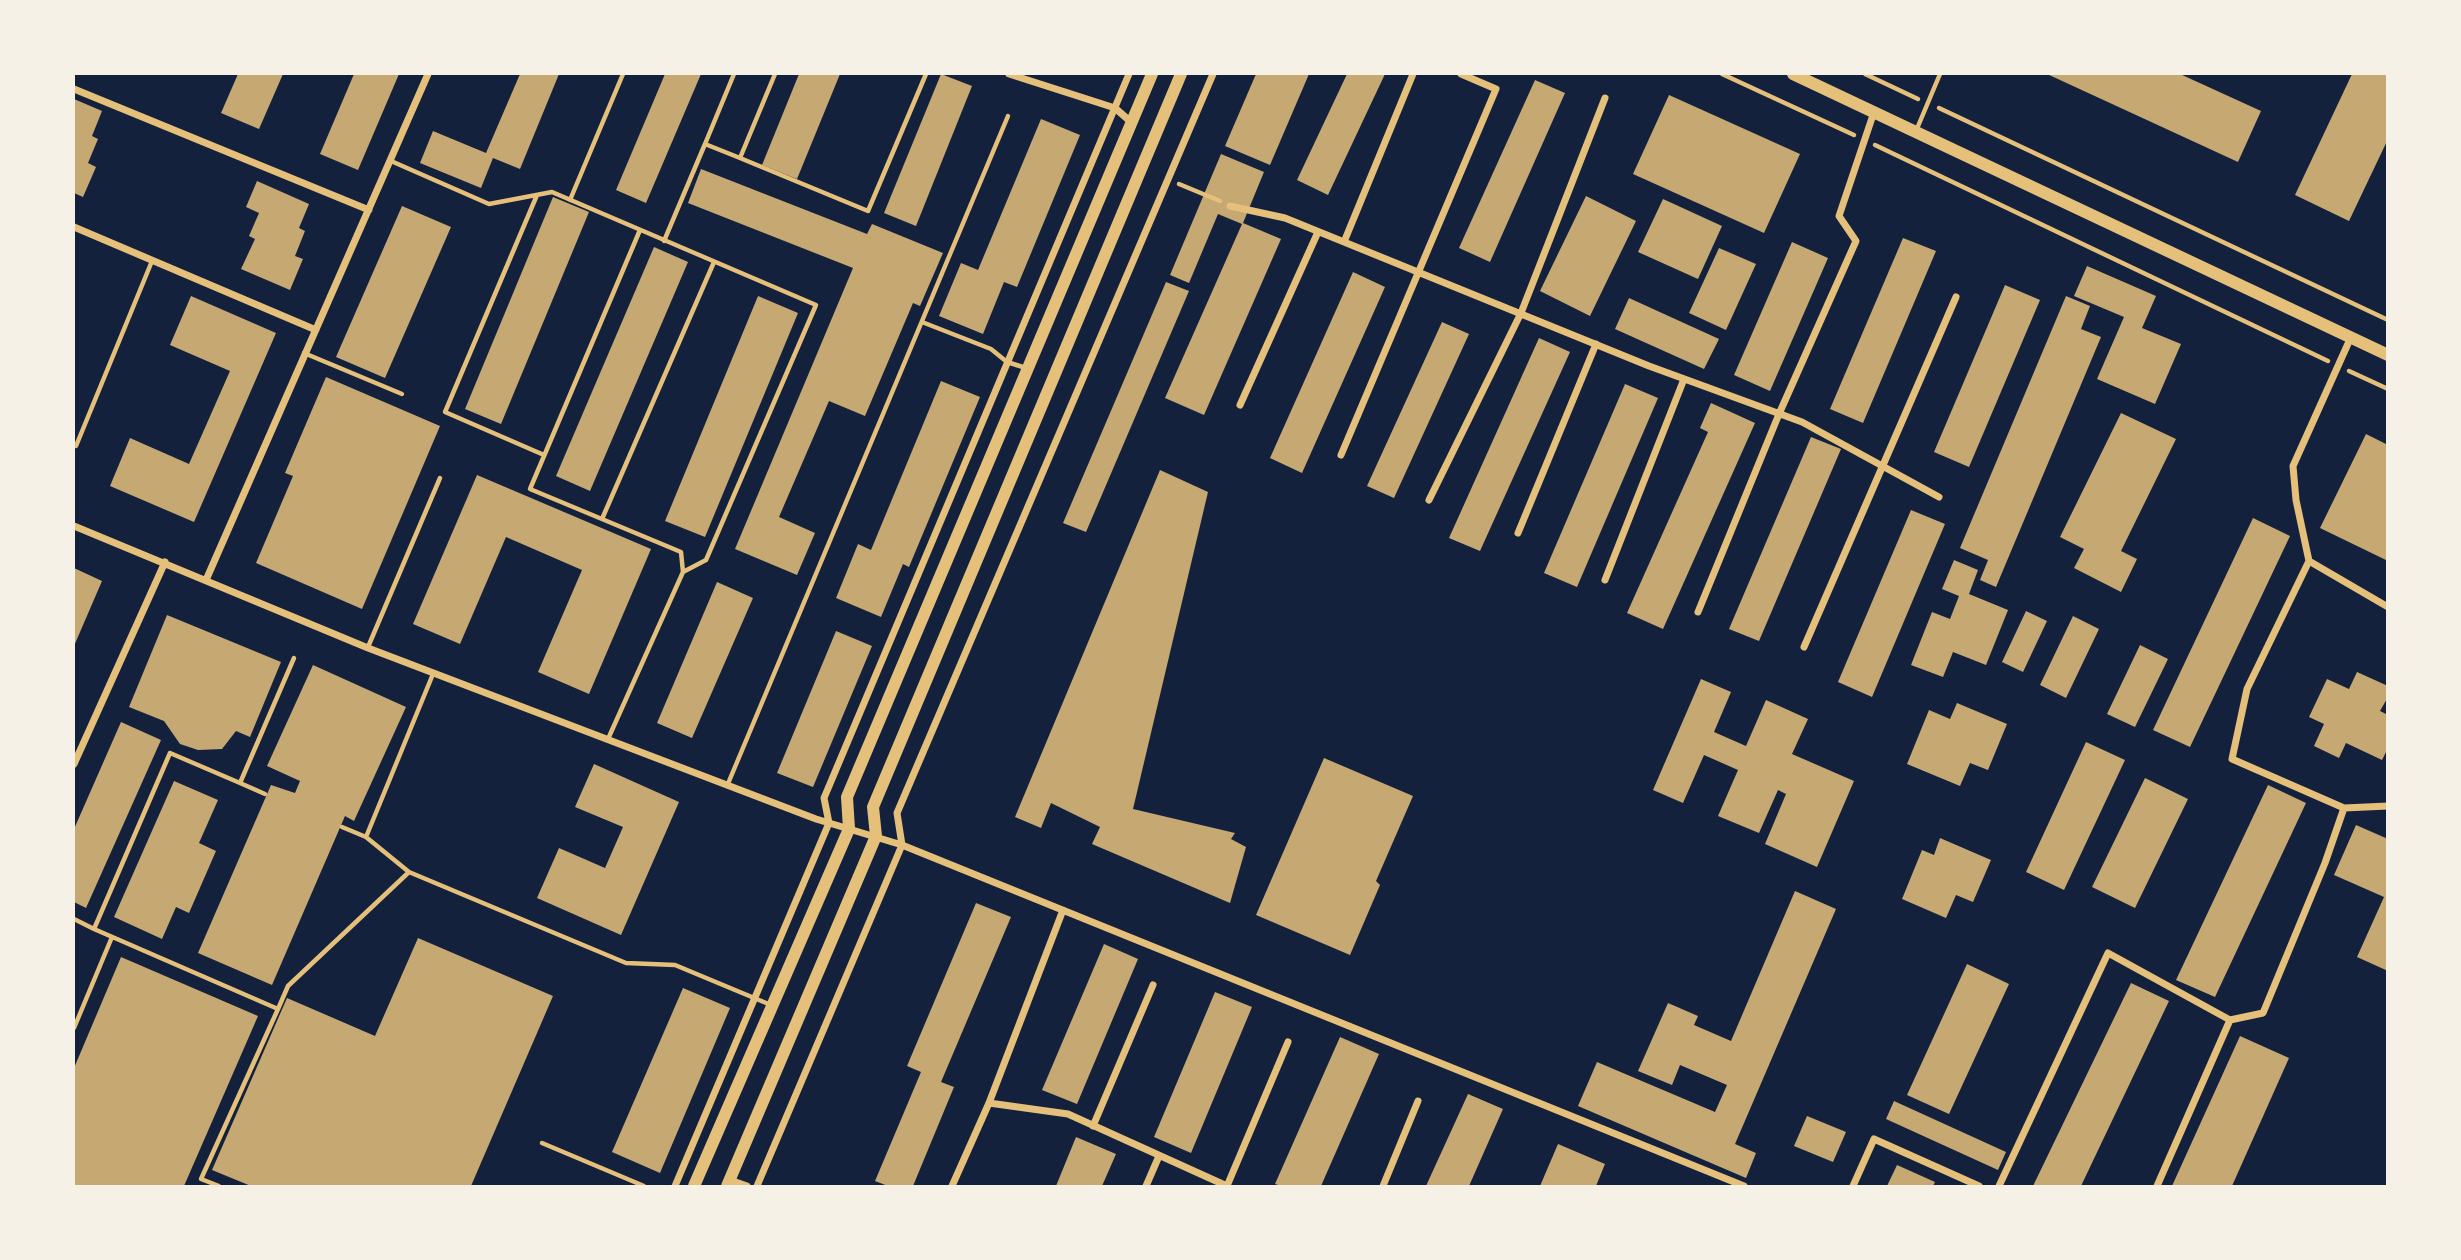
<!DOCTYPE html>
<style>
body{margin:0}
#map{position:relative;width:2461px;height:1260px;overflow:hidden;background:#14213d;font-family:Inter,sans-serif}
canvas{display:block}
.frame{position:absolute;inset:0;border:75px solid #f6f1e7;pointer-events:none}
</style>
<div id="map">
<canvas width="2461" height="1260"></canvas>
<div class="frame"></div>
</div>
<script>
const g = document.querySelector('canvas').getContext('2d');
g.lineJoin = 'round';
function fillPath(path, color) {
  g.fillStyle = color;
  g.fill(path, 'evenodd');
}
function toPath(rows) {
  const path = new Path2D();
  for (const r of rows) {
    path.moveTo(r[0], r[1]);
    for (let i = 2; i < r.length; i += 2) path.lineTo(r[i], r[i + 1]);
  }
  return path;
}
function strokePath(path, color, width, dash) {
  g.strokeStyle = color;
  g.lineWidth = width;
  g.lineCap = dash ? 'butt' : 'round';
  g.setLineDash(dash || []);
  g.stroke(path);
}
const building = toPath([
 [238,74,283,74,259,129,221,113],
 [354,74,399,74,358,170,320,154],
 [520,74,559,74,520,169,493,158,481,188,420,163,433,131,486,153],
 [665,74,701,74,646,203,616,190],
 [799,74,840,74,797,179,762,165],
 [941,74,972,86,916,226,884,213],
 [1256,74,1309,74,1270,165,1225,146],
 [1347,74,1385,74,1328,195,1297,180],
 [2047,74,2180,74,2261,111,2238,162],
 [2352,74,2388,74,2388,139,2349,221,2295,195],
 [1535,80,1565,93,1490,262,1459,248],
 [1669,95,1800,154,1764,233,1633,174],
 [74,99,102,111,92,136,98,139,88,163,96,167,83,197,74,193],
 [1041,119,1080,135,1017,287,1004,282,983,334,939,316,961,263,978,270],
 [1221,154,1264,172,1243,223,1281,239,1204,415,1165,398,1242,224,1218,214,1189,283,1170,275],
 [701,169,867,234,872,224,943,253,920,306,913,303,865,416,829,401,779,517,815,533,797,575,735,549,853,268,688,203],
 [257,181,309,204,299,228,305,231,295,256,303,259,290,290,241,269,255,239,249,236,259,213,246,207],
 [1586,196,1636,221,1590,316,1540,291],
 [553,197,589,212,501,424,465,409],
 [1663,199,1722,226,1698,279,1638,252],
 [402,206,451,227,385,378,336,357],
 [1903,238,1936,251,1863,423,1830,409],
 [1792,242,1828,258,1770,391,1734,375],
 [654,247,688,262,590,491,556,476],
 [1719,248,1756,264,1726,330,1689,313],
 [2087,266,2156,296,2142,328,2181,344,2155,404,2097,379,2124,317,2074,296],
 [1353,272,1385,287,1302,473,1270,458],
 [1166,282,1189,291,1086,532,1063,523],
 [2005,285,2040,300,1969,467,1934,452],
 [191,296,276,333,194,522,110,486,130,438,189,464,230,371,170,345],
 [758,296,798,313,705,537,665,521],
 [2066,296,2090,306,2081,329,2101,337,1996,587,1980,580,1988,560,1960,548],
 [1629,298,1719,339,1704,369,1615,329],
 [1442,322,1469,334,1394,498,1367,486],
 [1539,338,1570,352,1480,551,1449,538],
 [326,377,440,426,362,609,256,563,293,476,285,473],
 [941,381,980,397,909,567,903,564,881,617,836,598,858,544,871,550],
 [1625,384,1658,398,1577,587,1544,573],
 [1711,403,1755,423,1663,629,1627,613,1708,432,1700,428],
 [2121,413,2176,439,2121,551,2137,559,2121,592,2074,568,2084,549,2060,537],
 [2366,434,2388,445,2388,561,2320,528],
 [1811,437,1841,449,1759,641,1729,629],
 [1160,470,1208,492,1133,809,1235,833,1231,839,1246,847,1230,903,1092,844,1100,827,1051,803,1041,828,1015,817],
 [477,475,651,549,589,694,538,672,582,570,506,537,460,644,413,624],
 [1911,510,1945,524,1872,697,1838,682],
 [2253,518,2290,536,2190,747,2153,730],
 [1954,560,1978,570,1969,594,2008,610,1986,665,1953,652,1943,677,1911,665,1932,612,1950,619,1959,596,1942,589],
 [74,568,102,581,74,646],
 [717,582,753,598,692,738,657,723],
 [2026,611,2047,621,2023,672,2002,662],
 [167,615,281,662,250,737,236,731,222,749,198,750,180,744,164,721,129,707],
 [2073,616,2099,629,2066,698,2040,685],
 [836,631,872,646,813,787,777,773],
 [2140,645,2168,659,2135,727,2107,714],
 [313,665,406,707,354,821,345,816,272,985,198,953,271,785,295,793,300,781,267,766],
 [2357,672,2388,686,2388,697,2380,711,2388,715,2388,748,2382,760,2346,743,2339,758,2314,746,2324,724,2309,717,2327,679,2349,689],
 [1701,679,1731,692,1714,732,1746,746,1766,700,1808,719,1792,754,1854,781,1817,867,1765,844,1786,794,1778,790,1759,833,1718,816,1738,770,1704,755,1683,803,1653,790],
 [1957,703,2007,724,1988,770,1970,763,1960,786,1907,764,1929,710,1950,719],
 [121,722,161,740,86,908,74,902,74,829],
 [2086,742,2125,760,2064,890,2026,872],
 [1324,758,1413,796,1376,881,1380,885,1350,955,1256,915],
 [594,764,679,802,621,935,537,898,559,848,605,868,623,827,575,807],
 [2145,778,2188,799,2135,908,2092,887],
 [174,781,218,800,199,843,216,851,189,913,176,907,162,939,114,917],
 [2268,785,2306,803,2215,997,2176,980],
 [2356,825,2388,839,2388,971,2357,957,2384,897,2334,875],
 [1940,838,1991,860,1973,902,1956,895,1946,918,1902,899,1922,850,1934,855],
 [1795,891,1836,909,1735,1144,1756,1153,1746,1178,1578,1106,1597,1062,1715,1112,1727,1085,1680,1065,1672,1085,1638,1071,1668,1003,1698,1016,1694,1025,1731,1041],
 [976,903,1011,917,941,1082,954,1087,913,1186,888,1186,875,1181,921,1072,907,1066],
 [418,938,553,996,471,1186,251,1186,212,1170,287,998,375,1036],
 [1104,944,1138,959,1077,1104,1042,1090],
 [121,957,258,1016,184,1186,74,1186,74,1068],
 [1967,964,2009,984,1949,1114,1907,1095],
 [2131,983,2169,1001,2081,1186,2033,1186],
 [683,988,730,1008,660,1173,612,1152],
 [1215,992,1252,1007,1191,1153,1154,1137],
 [2240,1036,2289,1058,2232,1186,2172,1186],
 [1340,1037,1379,1054,1321,1186,1281,1186,1275,1184],
 [1468,1094,1503,1109,1469,1186,1426,1186],
 [1894,1101,2006,1152,1998,1170,1886,1119],
 [1807,1116,1846,1132,1833,1162,1794,1146],
 [1076,1137,1116,1154,1102,1186,1056,1186],
 [1558,1144,1605,1164,1596,1186,1540,1186],
 [1897,1165,1935,1182,1933,1186,1887,1186]
]);
const path = toPath([
 [1722,74,1854,135],
 [1865,74,1918,99],
 [1939,108,2388,320],
 [1875,145,2328,361],
 [1179,184,1220,201],
 [2349,371,2388,389],
 [542,1143,644,1186]
]);
const service = toPath([
 [734,74,705,144,740,158,775,74],
 [1916,131,1940,74],
 [740,158,868,211,926,74],
 [391,161,489,204,552,192,816,305,706,560,683,572,608,739],
 [537,195,445,412,544,455],
 [570,200,623,74],
 [640,230,530,489,681,552,683,572],
 [664,241,705,144],
 [922,322,991,349,1007,362,1026,368],
 [304,353,402,394],
 [76,446,152,261],
 [602,519,714,262],
 [368,647,440,478],
 [240,783,265,794],
 [727,786,1008,116],
 [342,827,366,837,433,674],
 [366,837,409,872,626,963,675,965,771,1005],
 [74,919,94,929,170,753,240,783,294,658],
 [94,929,278,1009,288,986,409,872],
 [74,1028,112,937],
 [219,1186,201,1179,278,1009]
]);
const minor = toPath([
 [1009,74,1115,108,1131,122],
 [74,89,369,210],
 [1230,206,1285,218,1649,366,1802,422,1939,497],
 [74,227,316,330],
 [1344,242,1413,74],
 [1240,405,1318,232],
 [1341,455,1496,89,1461,74],
 [1429,500,1521,313,1605,98],
 [74,526,368,648,816,819,902,845,1744,1186],
 [1518,533,1596,344],
 [2309,561,2388,607],
 [206,580,428,74],
 [1605,580,1684,379],
 [1698,612,1779,414,1856,241,1839,216,1874,112],
 [1804,647,1956,297],
 [74,764,165,562],
 [2344,808,2388,806],
 [2230,1020,2263,1013,2325,863,2344,808,2232,759,2247,689,2309,561,2296,500,2293,466,2351,337],
 [989,1103,1068,1114,1227,1186],
 [1093,1126,1153,985],
 [730,1180,747,1186],
 [675,1186,829,823,824,798,1129,74],
 [757,1186,902,845,897,813,1213,74],
 [952,1186,989,1103,1063,910],
 [1146,1186,1159,1156],
 [1227,1186,1288,1042],
 [1383,1186,1418,1101],
 [1853,1186,1874,1139,1979,1186],
 [1999,1186,2108,953,2230,1020,2157,1186]
]);
const tertiary = toPath([
 [1793,74,2388,355],
 [694,1186,849,829,847,797,1152,74],
 [727,1186,876,836,873,807,1181,74]
]);
fillPath(building, '#c6a872');
strokePath(path, '#e5c07b', 4.5);
strokePath(service, '#e5c07b', 4.5);
strokePath(minor, '#e5c07b', 7);
strokePath(tertiary, '#e5c07b', 12);
</script>
